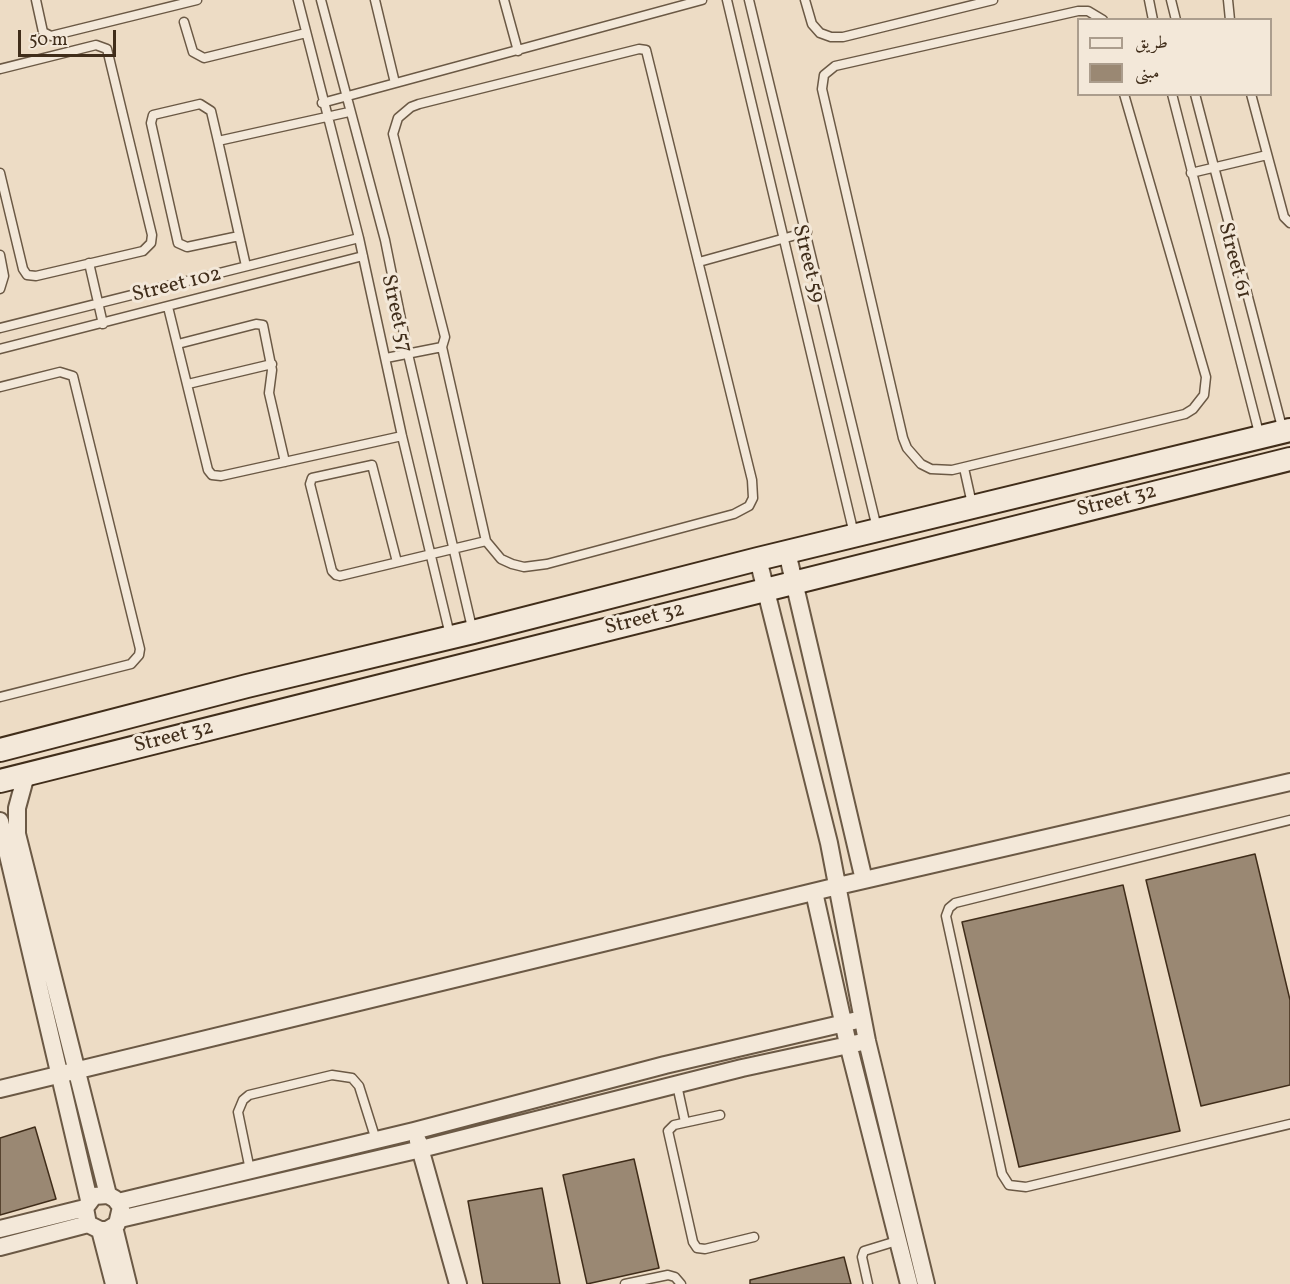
<!DOCTYPE html>
<meta charset="utf-8">
<style>
body{margin:0}
#map{position:relative;width:1290px;height:1284px;overflow:hidden;background:#eddcc5;font-family:Vollkorn,Amiri,serif}
canvas{display:block}
.legend{position:absolute;left:1077px;top:18px;width:195px;height:78px;box-sizing:border-box;background:#f3e8d9;border:2px solid #ab9d8d;margin:0;padding:8px 10px;list-style:none;font-size:18px;color:#402d1a}
.legend li{display:flex;align-items:center;gap:12px;height:30px}
.legend b{width:30px;border:2px solid #ab9d8d}
.scale{position:absolute;left:18px;top:30px;width:98px;height:27px;box-sizing:border-box;border:3px solid #402d1a;border-top:0;padding-left:8px;font-size:18px;line-height:21px;white-space:nowrap;color:#402d1a;-webkit-text-stroke:4px #f3e8d9;paint-order:stroke}
</style>
<div id="map">
<canvas width="1290" height="1284"></canvas>
<ul class="legend">
<li><b style="height:8px;background:#f3e8d9"></b>طريق</li>
<li><b style="height:16px;background:#9a8873"></b>مبنى</li>
</ul>
<div class="scale">50 m</div>
</div>
<script>
const g = document.querySelector('canvas').getContext('2d');
g.lineJoin = 'round';
function fillPath(path, color) {
  g.fillStyle = color;
  g.fill(path, 'evenodd');
}
function toPath(rows) {
  const path = new Path2D();
  for (const r of rows) {
    path.moveTo(r[0], r[1]);
    for (let i = 2; i < r.length; i += 2) path.lineTo(r[i], r[i + 1]);
  }
  return path;
}
function strokePath(path, color, width, dash) {
  g.strokeStyle = color;
  g.lineWidth = width;
  g.lineCap = dash ? 'butt' : 'round';
  g.setLineDash(dash || []);
  g.stroke(path);
}
function drawText(font, color, halo, rows, align = 'center') {
  g.font = font + ' Vollkorn,serif';
  g.lineWidth = 6;
  g.setLineDash([]);
  g.textBaseline = 'middle';
  g.strokeStyle = halo;
  g.fillStyle = color;
  for (const [text, x, y, turn = 0] of rows) {
    g.save();
    g.translate(x, y);
    g.rotate((+turn || 0) * Math.PI / 180);
    g.textAlign = isNaN(turn) ? turn : align;
    if (halo) g.strokeText(text, 0, 0);
    g.fillText(text, 0, 0);
    g.restore();
  }
}
const building = toPath([
 [1255,854,1290,1000,1290,1085,1201,1106,1146,880,1255,854],
 [1123,885,1180,1131,1019,1167,962,922,1123,885],
 [35,1127,56,1199,0,1215,0,1138,35,1127],
 [634,1159,659,1268,587,1284,563,1175,634,1159],
 [542,1188,560,1284,483,1284,468,1201,542,1188],
 [844,1257,851,1284,750,1284,750,1280,844,1257]
]);
const lane = toPath([
 [36,0,43,32,51,36,197,0],
 [298,0,359,238,402,436,450,635],
 [321,0,385,240,408,354,473,632],
 [375,0,395,83],
 [504,0,518,51],
 [727,0,854,534],
 [749,0,877,528],
 [805,0,812,24,820,33,831,37,843,37,993,0],
 [1149,0,1153,20],
 [1171,0,1176,20],
 [1228,0,1230,20],
 [1103,20,1088,11,1078,11,835,66,824,75,822,89,903,438,907,448,921,464,931,469,952,470,1185,414,1193,409,1204,395,1206,377,1124,94],
 [184,22,193,52,204,58,306,33],
 [0,69,96,45,107,49,152,235,151,243,143,251,36,276,27,275,23,269,0,173],
 [1172,94,1260,437],
 [1195,94,1283,431],
 [1251,94,1284,217,1290,223],
 [322,103,702,0],
 [218,141,349,112],
 [1191,173,1267,155],
 [239,236,187,247,178,243,151,123,153,115,200,104,211,111,218,141,246,266],
 [0,255,4,276,0,289],
 [699,262,807,232],
 [89,263,103,324],
 [168,307,208,470,212,475,221,476,402,436],
 [0,328,359,238],
 [178,344,256,324,263,325,272,370,269,393,285,462],
 [0,349,363,256],
 [386,358,442,347,486,541,501,559,512,564,524,567,547,564,734,514,749,506,753,498,752,480,646,50,639,49,419,104,411,107,398,118,393,134,445,337,442,347],
 [188,384,272,364],
 [0,387,60,372,73,376,140,649,139,655,131,664,0,697],
 [964,468,972,504],
 [397,562,372,465,312,478,310,484,332,571,336,575,340,576,486,541],
 [1290,820,955,903,949,908,946,916,1002,1174,1009,1185,1026,1187,1290,1124],
 [677,1085,685,1122],
 [720,1115,674,1125,668,1131,693,1242,697,1248,705,1249,754,1237],
 [250,1170,238,1112,243,1100,249,1095,332,1075,352,1078,359,1086,376,1140],
 [625,1284,668,1275,675,1277,681,1284],
 [868,1284,862,1257,864,1251,900,1240]
]);
const street = toPath([
 [787,552,864,880],
 [758,559,829,843,867,1041,926,1284],
 [26,775,17,808,17,834,108,1195,115,1199,121,1207,117,1224,107,1230,100,1230,88,1224,85,1208,94,1196,108,1195],
 [0,821,89,1200],
 [814,892,848,1044,909,1284],
 [0,1089,838,886,1290,782],
 [418,1141,458,1284],
 [118,1202,414,1131,665,1065,862,1019],
 [120,1219,421,1149,742,1068,867,1041],
 [114,1227,128,1284],
 [0,1229,85,1208],
 [100,1230,114,1284],
 [0,1247,88,1224]
]);
const secondary = toPath([
 [0,750,247,686,473,632,758,559,1290,430],
 [0,781,1290,459]
]);
const streetNames = [
 ["Street 61",1233,261,75],
 ["Street 59",807,264,76],
 ["Street 102",177,286,-14],
 ["Street 57",395,314,77],
 ["Street 32",1117,502,-14],
 ["Street 32",645,620,-14],
 ["Street 32",174,738,-14]
];
fillPath(building, '#9a8873');
strokePath(building, '#402d1a', 1.5);
strokePath(lane, '#6b5945', 11);
strokePath(street, '#6b5945', 20);
strokePath(secondary, '#402d1a', 26);
strokePath(lane, '#f3e8d9', 8);
strokePath(street, '#f3e8d9', 16);
strokePath(secondary, '#f3e8d9', 22);
drawText('21px', '#402d1a', '#f3e8d9', streetNames);
</script>
